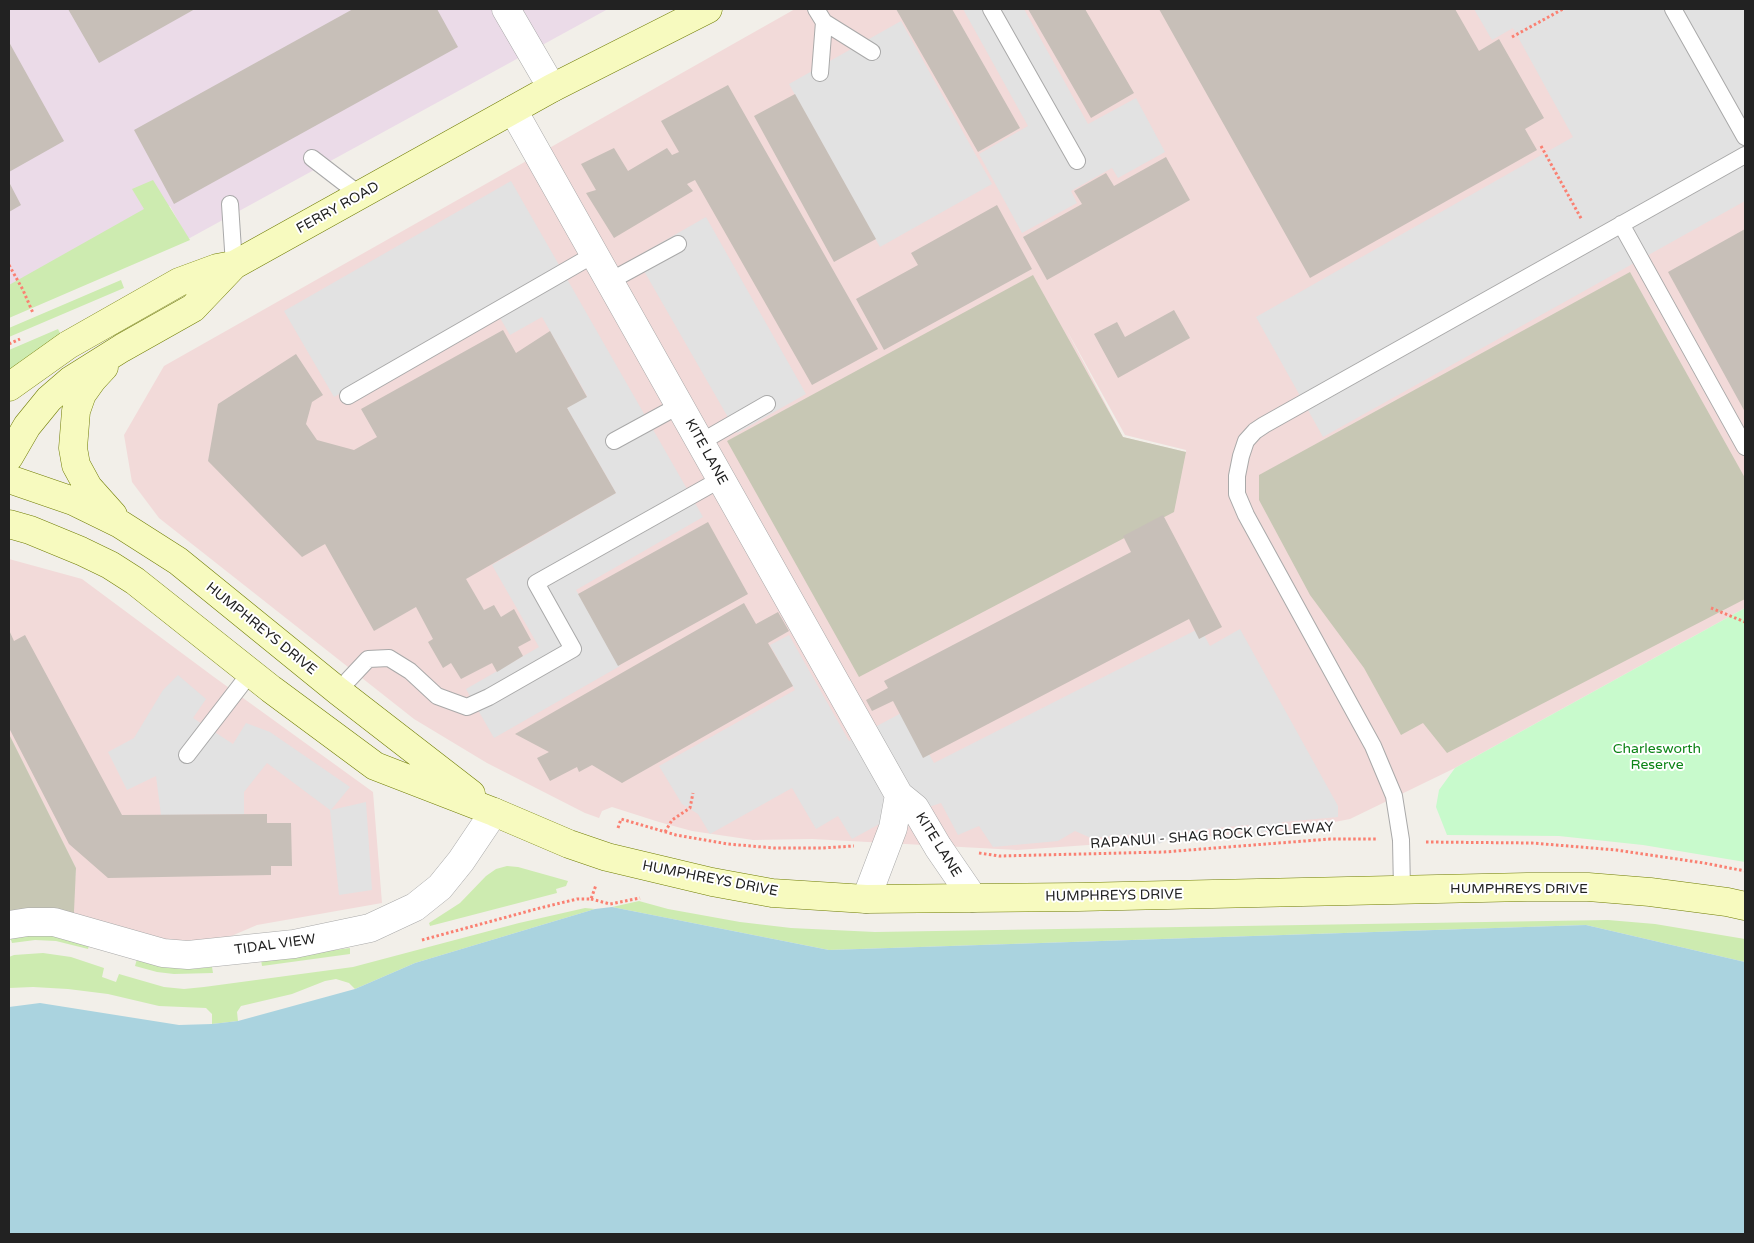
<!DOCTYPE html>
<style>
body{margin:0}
#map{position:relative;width:1754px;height:1243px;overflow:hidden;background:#f2efe9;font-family:"Varela Round",sans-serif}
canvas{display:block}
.frame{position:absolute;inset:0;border:10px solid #222;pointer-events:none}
</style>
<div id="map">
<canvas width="1754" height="1243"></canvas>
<div class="frame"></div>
</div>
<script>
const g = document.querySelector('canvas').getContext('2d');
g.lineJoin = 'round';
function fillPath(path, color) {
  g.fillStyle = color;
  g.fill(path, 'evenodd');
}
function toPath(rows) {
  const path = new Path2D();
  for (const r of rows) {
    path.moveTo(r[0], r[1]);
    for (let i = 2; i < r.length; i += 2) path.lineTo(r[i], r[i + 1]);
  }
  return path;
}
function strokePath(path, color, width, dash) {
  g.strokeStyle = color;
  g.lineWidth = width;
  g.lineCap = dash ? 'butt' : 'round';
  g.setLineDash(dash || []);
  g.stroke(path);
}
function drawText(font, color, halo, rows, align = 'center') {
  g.font = font + ' "Varela Round",sans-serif';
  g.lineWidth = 4;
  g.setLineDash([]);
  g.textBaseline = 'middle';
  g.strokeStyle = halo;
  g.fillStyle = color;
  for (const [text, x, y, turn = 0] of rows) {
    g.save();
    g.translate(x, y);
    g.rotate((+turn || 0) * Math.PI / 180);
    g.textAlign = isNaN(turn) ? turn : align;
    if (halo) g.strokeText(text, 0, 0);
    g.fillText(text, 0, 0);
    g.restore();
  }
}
const commercial = toPath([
 [795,9,1745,9,1745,608,1455,768,1350,819,1288,831,1017,850,812,839,753,840,692,831,659,822,612,807,602,811,599,818,585,813,487,763,414,719,159,518,132,482,124,435,164,366],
 [1065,327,1125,435,1186,450,1186,452,1123,437],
 [9,559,82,579,214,677,373,792,382,903,257,925,215,943,157,947,71,933,76,868,9,734]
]);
const industrial = toPath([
 [9,9,608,9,188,239,170,206,9,297]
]);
const construction = toPath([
 [1630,272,1745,478,1745,599,1447,753,1423,723,1401,735,1364,668,1310,595,1259,500,1259,475],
 [1033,275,1123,437,1186,452,1174,512,859,677,727,441],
 [9,734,76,868,73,933,9,926]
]);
const grass = toPath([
 [153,180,190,240,9,318,9,285,144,209,132,189],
 [121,280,124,288,9,337,9,328],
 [58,329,62,337,9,371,9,350],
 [507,866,518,867,568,881,566,886,556,889,557,893,430,926,429,923,460,903,486,876,496,869],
 [639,901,668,909,740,922,791,928,875,932,1608,920,1655,924,1745,939,1745,962,1586,925,829,950,612,907],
 [585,908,595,909,415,963,355,989,349,983,336,979,325,981,292,994,241,1006,237,1012,238,1021,212,1024,212,1014,206,1008,159,1006,108,994,68,989,33,987,9,988,9,957,14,955,43,953,71,957,104,968,102,977,116,982,119,974,164,987,184,989,204,987,353,967,519,923],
 [35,934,57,935,90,943,88,949,56,941,35,940,12,943,10,937],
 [350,948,350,954,262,966,261,960],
 [137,959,174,968,193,969,212,967,213,973,174,974,157,972,135,966]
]);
const park = toPath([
 [1745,608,1745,862,1643,845,1559,836,1447,835,1436,807,1439,790,1455,768]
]);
const parking = toPath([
 [963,9,1024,9,1088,124,1136,98,1165,152,1118,178,1112,168,1071,191,1077,203,1022,233,979,154,1028,126],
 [1474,9,1745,9,1745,201,1323,437,1256,317,1573,137,1513,28,1492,40],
 [901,21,992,184,880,247,789,84],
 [511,181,703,517,576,590,620,666,494,738,466,689,539,647,492,565,616,493,567,408,587,396,542,317,510,335,493,306,334,397,284,311],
 [706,217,806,394,737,433,636,257],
 [1200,628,1210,646,1240,629,1338,806,1338,817,1283,822,1254,837,1249,825,1185,831,1159,844,1153,833,1091,838,1075,831,1058,841,993,847,979,826,958,835,941,803,885,821,852,839,838,816,816,829,792,788,710,834,698,814,682,804,659,766,795,690,770,645,789,635,849,741,905,711,934,763],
 [178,675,206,699,193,718,233,744,246,723,270,732,350,787,331,810,366,802,372,890,339,895,330,810,267,763,244,792,244,814,161,815,156,776,127,790,108,752,134,738,163,690]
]);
const water = toPath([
 [612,907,829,950,1586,925,1745,962,1745,1234,9,1234,9,1007,40,1003,179,1025,212,1024,238,1021,355,989,415,963,595,909]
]);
const building = toPath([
 [68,9,195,9,99,63],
 [353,9,437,9,458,47,174,204,134,130],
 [896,9,952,9,1020,128,978,152],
 [1028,9,1085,9,1134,93,1091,118],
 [1159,9,1455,9,1479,51,1499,39,1544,118,1525,129,1537,150,1310,278],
 [9,42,64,141,9,172],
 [728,85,878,349,812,385,695,180,687,184,693,191,614,238,586,193,596,190,581,164,614,148,628,171,667,148,672,155,679,152,661,121],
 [795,94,876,239,834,262,754,116],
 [1166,157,1190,200,1047,280,1023,237,1082,204,1074,191,1106,173,1114,186],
 [9,182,21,205,9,212],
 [997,205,1032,269,884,350,856,299,918,265,911,253],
 [1745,229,1745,412,1668,272],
 [1174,310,1190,338,1118,378,1094,334,1117,322,1125,337],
 [503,330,516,353,550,331,587,397,567,408,616,493,466,579,484,610,494,605,501,617,514,609,531,640,518,647,523,656,497,672,492,663,461,679,451,663,443,668,428,642,433,639,416,607,374,631,325,544,302,557,208,461,218,404,296,354,323,395,312,402,306,424,317,440,354,450,377,437,361,409],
 [1163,515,1222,627,1199,639,1189,619,923,758,893,701,872,711,866,700,888,688,884,681,1131,552,1123,536],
 [708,522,748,594,618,666,578,594],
 [744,603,756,624,778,612,789,631,768,643,793,686,622,783,592,765,579,772,577,767,550,781,537,758,549,752,515,734],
 [9,630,14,641,25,635,122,815,267,814,267,823,291,823,292,866,271,866,271,875,108,878,69,844,9,728]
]);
const path = toPath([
 [1512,37,1563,9],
 [1541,146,1582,220],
 [9,265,23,290,33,313],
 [9,344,20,339],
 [1711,608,1745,622],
 [618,828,621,819,676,835,728,844,774,848,822,848,854,846],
 [665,832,672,820,690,808,693,793],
 [1426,842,1532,843,1616,850,1704,863,1745,871],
 [979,853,999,856,1164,852,1330,839,1377,839],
 [591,899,610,904,640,898],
 [422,940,540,908,577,899,591,899,596,885]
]);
const service = toPath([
 [816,9,824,22,872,52],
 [991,9,1077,161],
 [1673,9,1745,137],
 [820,73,824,22],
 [312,158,360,195],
 [230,204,234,265],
 [1621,224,1745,447],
 [610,281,678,244],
 [348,396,595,254],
 [614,441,680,405],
 [701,442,767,404],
 [338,691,368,659,389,658,410,671,437,696,467,707,489,697,573,649,536,583,721,479],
 [187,755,251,672],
 [1402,890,1401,840,1394,796,1373,746,1246,515,1237,494,1237,476,1241,456,1246,441,1255,431,1264,425,1745,155]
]);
const minor = toPath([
 [506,9,552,88],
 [513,110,899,795,915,808,938,847,973,898],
 [866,899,893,828,899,795],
 [9,925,28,922,54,922,163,953,188,955,294,944,370,928,415,907,440,887,461,861,494,812]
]);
const secondary = toPath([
 [104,367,92,380,82,394,76,411,73,448,76,465,88,487,113,515],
 [9,387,68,345,179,282,217,268,233,265],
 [9,457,27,426,49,399,71,380,122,348,193,308,234,265,552,88,708,9],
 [9,479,73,501,120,524,178,561,338,691,471,794],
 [9,524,30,530,81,551,110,565,135,581,271,689,375,766,494,812,569,844,607,857,712,882,772,893,866,899,1078,897,1527,887,1588,887,1650,892,1727,902,1745,906]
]);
const streetNames = [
 ["FERRY ROAD",338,208,-29],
 ["KITE LANE",706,452,61],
 ["HUMPHREYS DRIVE",261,629,39],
 ["RAPANUI - SHAG ROCK CYCLEWAY",1212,836,-4],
 ["KITE LANE",938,845,58],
 ["HUMPHREYS DRIVE",710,879,11],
 ["HUMPHREYS DRIVE",1519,889],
 ["HUMPHREYS DRIVE",1114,896,-1],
 ["TIDAL VIEW",275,945,-8]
];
const parkNames = [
 ["Charlesworth",1657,749],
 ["Reserve",1657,765]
];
fillPath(commercial, '#f2dad9');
fillPath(industrial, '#ebdbe8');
fillPath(construction, '#c7c7b4');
fillPath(grass, '#cdebb0');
fillPath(park, '#c8facc');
fillPath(parking, '#e2e2e2');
fillPath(water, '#aad3df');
fillPath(building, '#c7bfb8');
strokePath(service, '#a9a9a9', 18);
strokePath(minor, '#a9a9a9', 29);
strokePath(secondary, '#707d05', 29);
strokePath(path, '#fa8072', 3, [2.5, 2.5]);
strokePath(service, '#fff', 16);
strokePath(minor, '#fff', 28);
strokePath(secondary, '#f7fabf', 28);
drawText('14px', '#222', '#fff', streetNames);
drawText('14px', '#0c8416', '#fff', parkNames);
</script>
